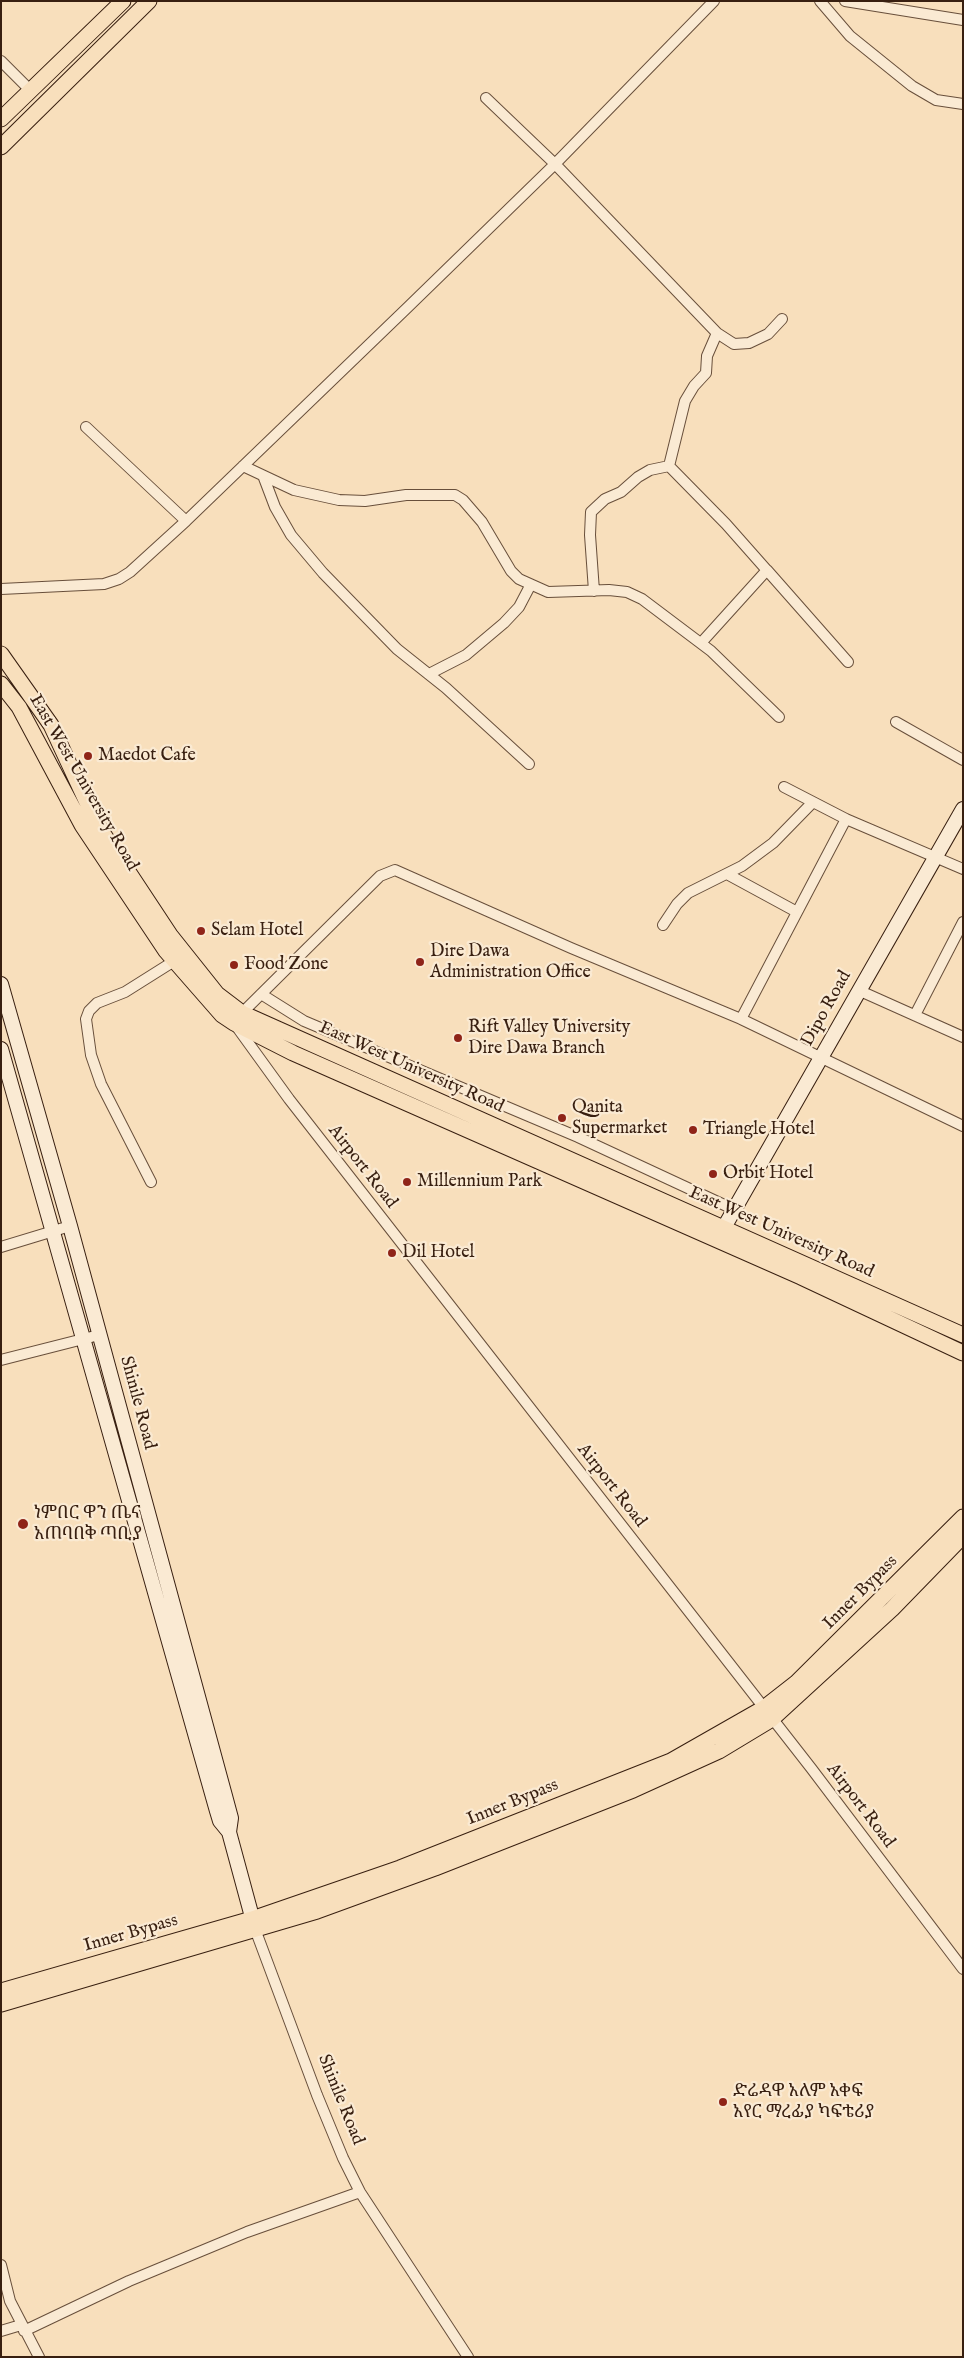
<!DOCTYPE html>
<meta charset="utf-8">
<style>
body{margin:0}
#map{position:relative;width:964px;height:2358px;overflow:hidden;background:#f8dfbc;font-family:"IM FELL English",serif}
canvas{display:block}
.frame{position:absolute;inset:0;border:2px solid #381f10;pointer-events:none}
</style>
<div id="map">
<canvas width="964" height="2358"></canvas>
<div class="frame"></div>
</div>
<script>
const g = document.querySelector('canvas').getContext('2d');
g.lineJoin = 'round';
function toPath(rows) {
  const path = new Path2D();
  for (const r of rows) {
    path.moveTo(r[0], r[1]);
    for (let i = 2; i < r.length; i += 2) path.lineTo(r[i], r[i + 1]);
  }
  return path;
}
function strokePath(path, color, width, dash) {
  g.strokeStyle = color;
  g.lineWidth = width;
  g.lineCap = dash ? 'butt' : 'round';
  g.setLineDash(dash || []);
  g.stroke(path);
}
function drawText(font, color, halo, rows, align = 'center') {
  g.font = font + ' "IM FELL English","Noto Serif Ethiopic",serif';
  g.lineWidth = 4.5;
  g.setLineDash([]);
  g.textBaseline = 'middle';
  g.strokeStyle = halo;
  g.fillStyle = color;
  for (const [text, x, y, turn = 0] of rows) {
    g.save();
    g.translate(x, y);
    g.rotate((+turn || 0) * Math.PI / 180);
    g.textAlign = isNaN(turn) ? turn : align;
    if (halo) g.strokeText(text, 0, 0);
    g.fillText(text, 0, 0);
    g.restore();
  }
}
const street = toPath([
 [820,1,850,36,912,86,936,100,963,104],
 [845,1,963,20],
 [1,61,30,90],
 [486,98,555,164,717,333,734,344,749,343,768,334,782,319],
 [86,427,186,521],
 [243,466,294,490,339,500,365,501,406,495,455,495,463,500,482,522,511,571,519,579,548,592,609,590,627,592,642,599,711,651,779,717],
 [669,466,685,401,694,386,706,373,707,356,717,333],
 [264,478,275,507,291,535,323,573,397,649,446,688,529,764],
 [1,589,104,584,119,579,130,572,186,521,407,308,555,164,714,1],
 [594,591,590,535,591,512,605,499,621,492,638,477,650,470,669,466,726,524,848,662,767,570,701,643],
 [429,674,466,655,504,623,519,607,530,586],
 [896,722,963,760],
 [784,787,846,819,963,869],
 [727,874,797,912],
 [663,925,677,904,688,893,742,866,773,843,813,802],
 [858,990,963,1037],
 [261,994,304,1021,578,1137,733,1209],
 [915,1015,963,922],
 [741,1019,846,819],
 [963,1126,741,1019,571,948,395,870,380,876,242,1013,234,1023,289,1099,811,1768,963,1969],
 [151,1182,101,1084,91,1055,86,1019,89,1011,97,1003,125,992,179,958],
 [1,1247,70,1226],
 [1,1360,99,1335],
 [255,1929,317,2095,343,2158,360,2192,468,2357],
 [1,2265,10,2301,39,2357],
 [1,2331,21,2325],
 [24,2331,129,2281,247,2232,360,2192]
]);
const secondary = toPath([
 [1,984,70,1226,224,1792,231,1818,229,1832],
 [1,1049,217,1811,220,1821,229,1832,255,1928],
 [718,1238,963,809]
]);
const primary = toPath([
 [1,119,123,1],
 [1,147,149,1],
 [1,654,51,725,98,826,170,935,217,994,242,1013,963,1335],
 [1,684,19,707,82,825,166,951,222,1015,234,1023,293,1053,801,1277,963,1353],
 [1,1991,252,1919,400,1868,671,1761,764,1708,796,1683,963,1517],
 [1,2004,317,1911,435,1868,633,1790,719,1751,772,1719,892,1609,963,1536]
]);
const markers = [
 [88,756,5,"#8f2418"],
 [201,931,5,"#8f2418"],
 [420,962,5,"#8f2418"],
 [234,965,5,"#8f2418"],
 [458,1038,5,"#8f2418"],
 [562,1118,5,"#8f2418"],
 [693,1130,5,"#8f2418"],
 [713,1174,5,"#8f2418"],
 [407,1182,5,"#8f2418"],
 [392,1253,5,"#8f2418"],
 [23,1524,6,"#8f2418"],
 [723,2102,5,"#8f2418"]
];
const poiNames = [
 ["Maedot Cafe",98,756],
 ["Selam Hotel",211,931],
 ["Dire Dawa",430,952],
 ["Administration Office",430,973],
 ["Food Zone",244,965],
 ["Rift Valley University",468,1028],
 ["Dire Dawa Branch",468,1049],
 ["Qanita",572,1108],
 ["Supermarket",572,1129],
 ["Triangle Hotel",703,1130],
 ["Orbit Hotel",723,1174],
 ["Millennium Park",417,1182],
 ["Dil Hotel",402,1253],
 ["ነምበር ዋን ጤና",34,1514],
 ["አጠባበቅ ጣቢያ",34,1535],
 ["ድሬዳዋ አለም አቀፍ",733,2092],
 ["አየር ማረፊያ ካፍቴሪያ",733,2113]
];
const streetNames = [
 ["East West University Road",83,783,60],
 ["Dipo Road",827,1009,-61],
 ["East West University Road",411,1068,24],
 ["Airport Road",362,1167,52],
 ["East West University Road",781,1233,24],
 ["Shinile Road",137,1403,75],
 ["Airport Road",611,1486,52],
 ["Inner Bypass",861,1593,-45],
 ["Inner Bypass",513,1803,-22],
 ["Airport Road",860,1806,53],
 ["Inner Bypass",131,1934,-16],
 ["Shinile Road",340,2100,68]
];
strokePath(street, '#684f3b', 12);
strokePath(secondary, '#381f10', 16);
strokePath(primary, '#381f10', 17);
strokePath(street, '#faead3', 10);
strokePath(secondary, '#faead3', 14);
strokePath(primary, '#f8dfbc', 15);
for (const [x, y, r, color] of markers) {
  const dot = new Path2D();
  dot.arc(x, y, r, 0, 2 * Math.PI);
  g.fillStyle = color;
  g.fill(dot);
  strokePath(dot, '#faead3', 2);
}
drawText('18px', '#381f10', '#faead3', poiNames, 'left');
drawText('18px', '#381f10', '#faead3', streetNames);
</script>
